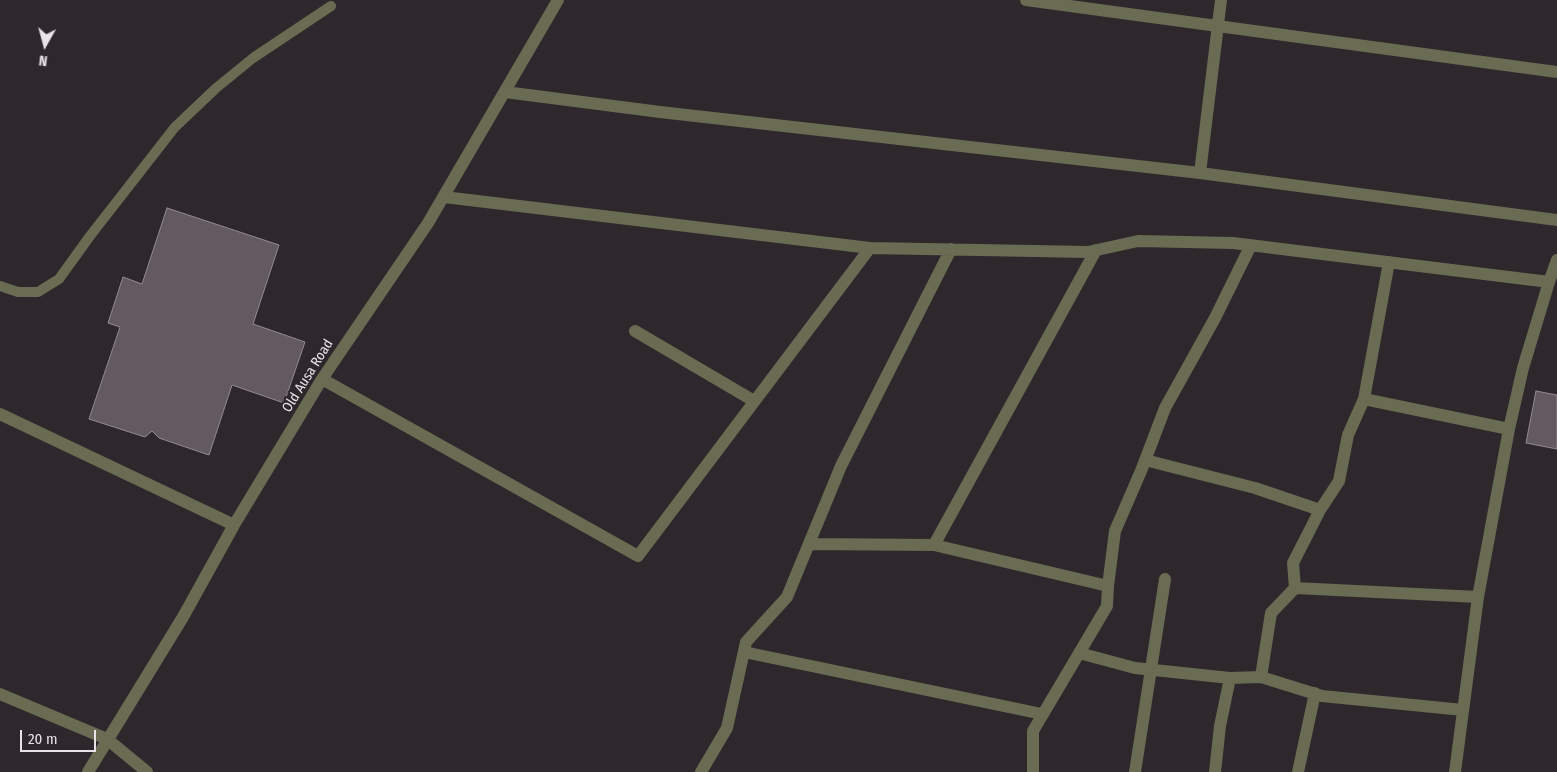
<!DOCTYPE html>
<style>
body{margin:0}
#map{position:relative;width:1557px;height:772px;overflow:hidden;background:#2e272c;font-family:"Fira Sans Condensed",sans-serif}
canvas{display:block}
.north{position:absolute;left:20px;top:20px;width:50px;height:50px;-webkit-text-stroke:4px #2e272c;paint-order:stroke;rotate:187deg;font-size:14px;font-weight:700;line-height:20px;text-align:center;color:#e8e3e7}
.north::after{content:'';display:block;margin:auto;width:18px;height:22px;background:#e8e3e7;clip-path:polygon(50% 0,100% 100%,50% 72%,0 100%)}
.scale{position:absolute;left:20px;top:730px;width:76px;height:22px;box-sizing:border-box;border:2px solid #e8e3e7;border-top:0;padding-left:6px;font-size:15px;line-height:18px;white-space:nowrap;color:#e8e3e7;-webkit-text-stroke:4px #2e272c;paint-order:stroke}
</style>
<div id="map">
<canvas width="1557" height="772"></canvas>
<div class="north">N</div>
<div class="scale">20 m</div>
</div>
<script>
const g = document.querySelector('canvas').getContext('2d');
g.lineJoin = 'round';
function fillPath(path, color) {
  g.fillStyle = color;
  g.fill(path, 'evenodd');
}
function toPath(rows) {
  const path = new Path2D();
  for (const r of rows) {
    path.moveTo(r[0], r[1]);
    for (let i = 2; i < r.length; i += 2) path.lineTo(r[i], r[i + 1]);
  }
  return path;
}
function strokePath(path, color, width, dash) {
  g.strokeStyle = color;
  g.lineWidth = width;
  g.lineCap = dash ? 'butt' : 'round';
  g.setLineDash(dash || []);
  g.stroke(path);
}
function drawText(font, color, halo, rows, align = 'center') {
  g.font = font + ' "Fira Sans Condensed",sans-serif';
  g.lineWidth = 4.5;
  g.setLineDash([]);
  g.textBaseline = 'middle';
  g.strokeStyle = halo;
  g.fillStyle = color;
  for (const [text, x, y, turn = 0] of rows) {
    g.save();
    g.translate(x, y);
    g.rotate((+turn || 0) * Math.PI / 180);
    g.textAlign = isNaN(turn) ? turn : align;
    if (halo) g.strokeText(text, 0, 0);
    g.fillText(text, 0, 0);
    g.restore();
  }
}
const building = toPath([
 [167,208,279,245,253,324,305,342,284,403,232,385,209,455,159,438,152,431,145,437,89,419,120,327,108,323,123,277,142,284,167,208],
 [1536,391,1557,395,1557,449,1526,443,1536,391]
]);
const service = toPath([
 [0,286,18,292,38,292,59,279,90,236,175,127,215,89,253,58,331,6]
]);
const minor = toPath([
 [1026,0,1557,72],
 [505,92,660,112,1200,173,1221,0],
 [1200,173,1557,220],
 [444,197,870,248,1088,252,1138,241,1233,243,1549,282,1557,260],
 [635,331,754,401],
 [322,379,638,556,870,248],
 [1364,399,1389,262],
 [0,414,234,525],
 [1145,460,1255,488,1320,510],
 [809,544,934,545,1108,586],
 [934,545,1096,250],
 [1295,588,1478,597],
 [744,652,1042,714],
 [1079,653,1135,668,1230,678,1261,677,1322,696,1463,710],
 [1261,677,1271,613,1295,588,1293,563,1320,510,1339,481,1348,435,1364,399,1509,429],
 [0,694,107,739,147,772],
 [88,772,183,617,234,525,322,379,428,223,558,0],
 [701,772,727,728,746,642,787,597,841,466,951,249],
 [1033,772,1033,731,1107,606,1108,586,1115,531,1141,471,1165,408,1215,318,1251,245],
 [1135,772,1165,579],
 [1215,772,1220,726,1230,678],
 [1298,772,1315,693],
 [1455,772,1478,597,1509,429,1523,368,1549,282]
]);
const streetNames = [
 ["Old Ausa Road",308,376,-58]
];
fillPath(building, '#625a5f');
strokePath(building, '#948b91', 1);
strokePath(service, '#696c53', 10);
strokePath(minor, '#696c53', 12);
drawText('14px', '#e8e3e7', '#2e272c', streetNames);
</script>
